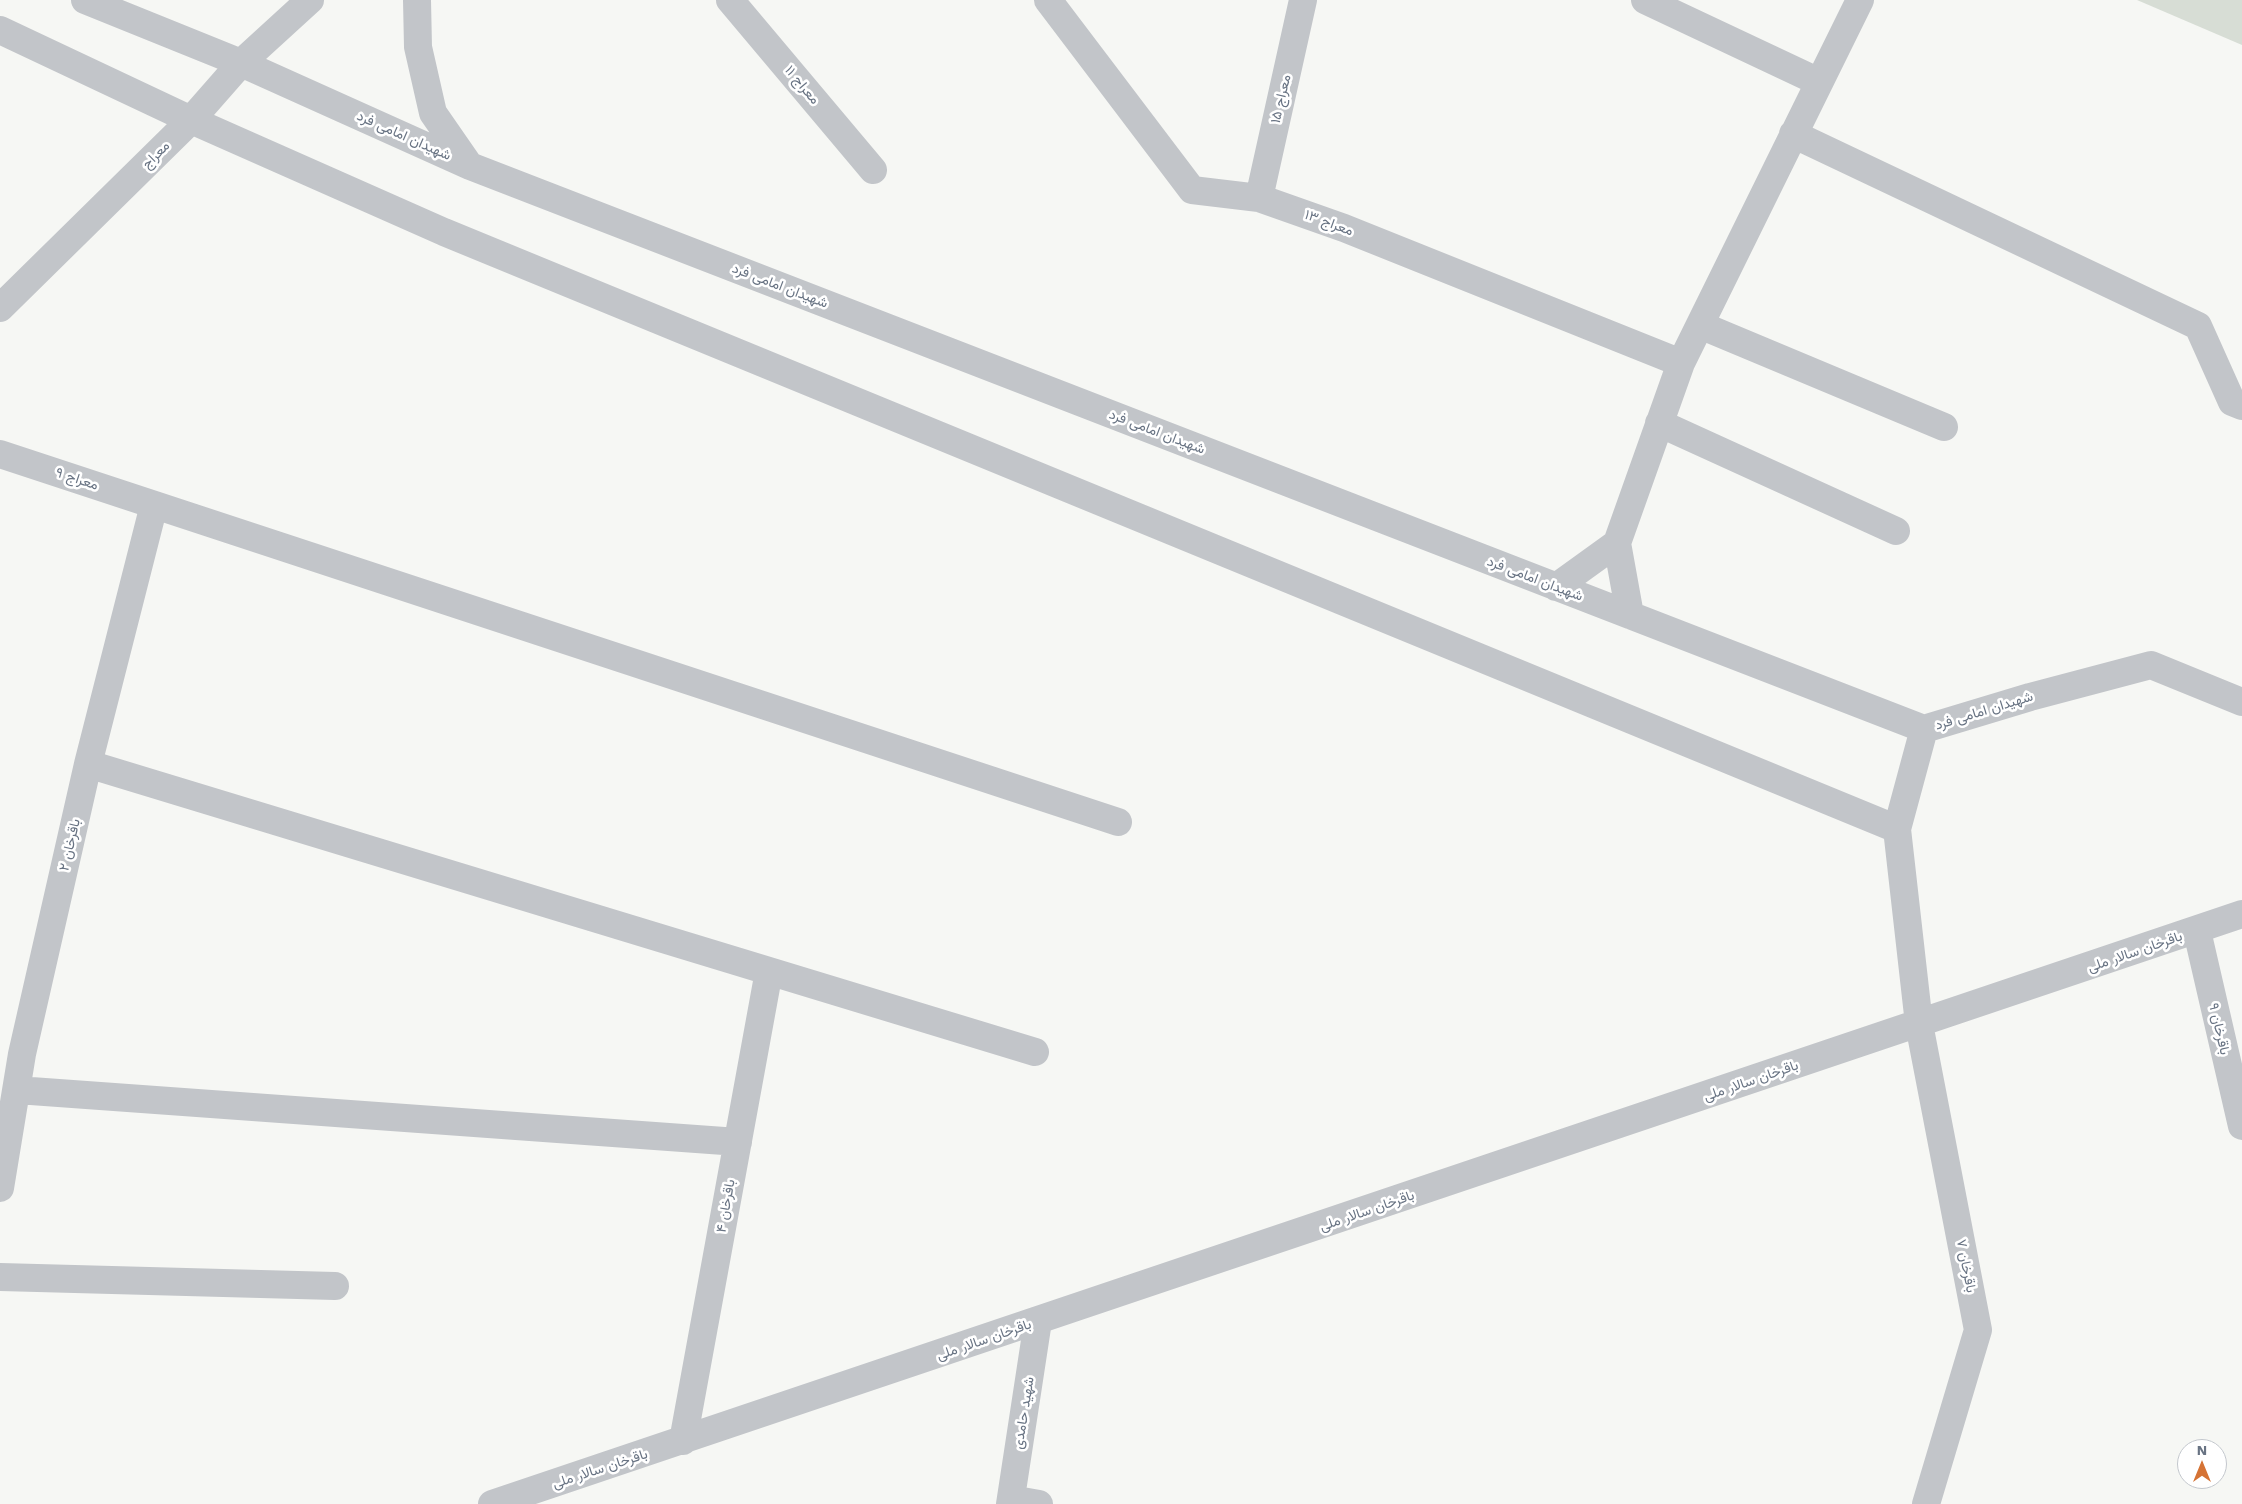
<!DOCTYPE html>
<meta charset="utf-8">
<style>
body{margin:0}
#map{position:relative;width:2242px;height:1504px;overflow:hidden;background:#f6f7f4;font-family:"Work Sans",sans-serif}
canvas{display:block}
.north{position:absolute;left:2177px;top:1439px;width:50px;height:50px;box-sizing:border-box;background:#fff;border:1px solid #c3c7cd;border-radius:50%;rotate:0deg;font-size:14px;font-weight:700;line-height:20px;text-align:center;color:#687383}
.north::after{content:'';display:block;margin:auto;width:18px;height:22px;background:#d57335;clip-path:polygon(50% 0,100% 100%,50% 72%,0 100%)}
</style>
<div id="map">
<canvas width="2242" height="1504"></canvas>
<div class="north">N</div>
</div>
<script>
const g = document.querySelector('canvas').getContext('2d');
g.lineJoin = 'round';
function fillPath(path, color) {
  g.fillStyle = color;
  g.fill(path, 'evenodd');
}
function toPath(rows) {
  const path = new Path2D();
  for (const r of rows) {
    path.moveTo(r[0], r[1]);
    for (let i = 2; i < r.length; i += 2) path.lineTo(r[i], r[i + 1]);
  }
  return path;
}
function strokePath(path, color, width, dash) {
  g.strokeStyle = color;
  g.lineWidth = width;
  g.lineCap = dash ? 'butt' : 'round';
  g.setLineDash(dash || []);
  g.stroke(path);
}
function drawText(font, color, halo, rows, align = 'center') {
  g.font = font + ' "Work Sans",Vazirmatn,sans-serif';
  g.lineWidth = 5;
  g.setLineDash([]);
  g.textBaseline = 'middle';
  g.strokeStyle = halo;
  g.fillStyle = color;
  for (const [text, x, y, turn = 0] of rows) {
    g.save();
    g.translate(x, y);
    g.rotate((+turn || 0) * Math.PI / 180);
    g.textAlign = isNaN(turn) ? turn : align;
    if (halo) g.strokeText(text, 0, 0);
    g.fillText(text, 0, 0);
    g.restore();
  }
}
const green = toPath([
 [2137,0,2242,0,2242,45]
]);
const minor = toPath([
 [85,0,241,63,470,166,1924,729,2030,697,2151,665,2242,702],
 [417,0,418,47,433,113,469,165],
 [730,0,873,170],
 [1048,0,1192,190,1259,198,1344,228,1681,363],
 [1645,0,1819,82],
 [0,30,191,120,444,232,1897,829,1919,1024,1978,1330,1926,1504],
 [1793,134,2198,326,2232,402,2242,406],
 [1259,198,1303,0],
 [0,308,191,120,241,63,310,0],
 [1700,325,1944,427],
 [1659,423,1896,531],
 [0,454,1118,822],
 [1556,587,1617,543],
 [1630,615,1617,543,1681,363,1860,0],
 [88,764,1035,1052],
 [1897,829,1924,729],
 [2197,931,2242,1126],
 [17,1090,738,1142],
 [0,1188,22,1054,88,764,154,505],
 [0,1277,335,1286],
 [683,1441,769,971],
 [1011,1499,1039,1504],
 [492,1504,2242,914],
 [1010,1504,1038,1321]
]);
const streetNames = [
 ["معراج ۱۱",802,85,50],
 ["معراج ۱۵",1281,99,-77],
 ["شهیدان امامی فرد",404,136,24],
 ["معراج",156,155,-45],
 ["معراج ۱۳",1329,223,20],
 ["شهیدان امامی فرد",780,286,21],
 ["شهیدان امامی فرد",1157,432,21],
 ["معراج ۹",77,479,18],
 ["شهیدان امامی فرد",1535,579,21],
 ["شهیدان امامی فرد",1984,711,-17],
 ["باقرخان ۲",70,845,-77],
 ["باقرخان سالار ملی",2135,952,-19],
 ["باقرخان ۹",2219,1029,77],
 ["باقرخان سالار ملی",1751,1081,-19],
 ["باقرخان ۴",726,1206,-80],
 ["باقرخان سالار ملی",1367,1211,-19],
 ["باقرخان ۷",1966,1266,79],
 ["باقرخان سالار ملی",984,1340,-19],
 ["شهید حامدی",1024,1413,-81],
 ["باقرخان سالار ملی",600,1469,-18]
];
fillPath(green, '#d7ddd5');
strokePath(minor, '#c2c5c9', 28);
drawText('14px', '#687383', '#fff', streetNames);
</script>
